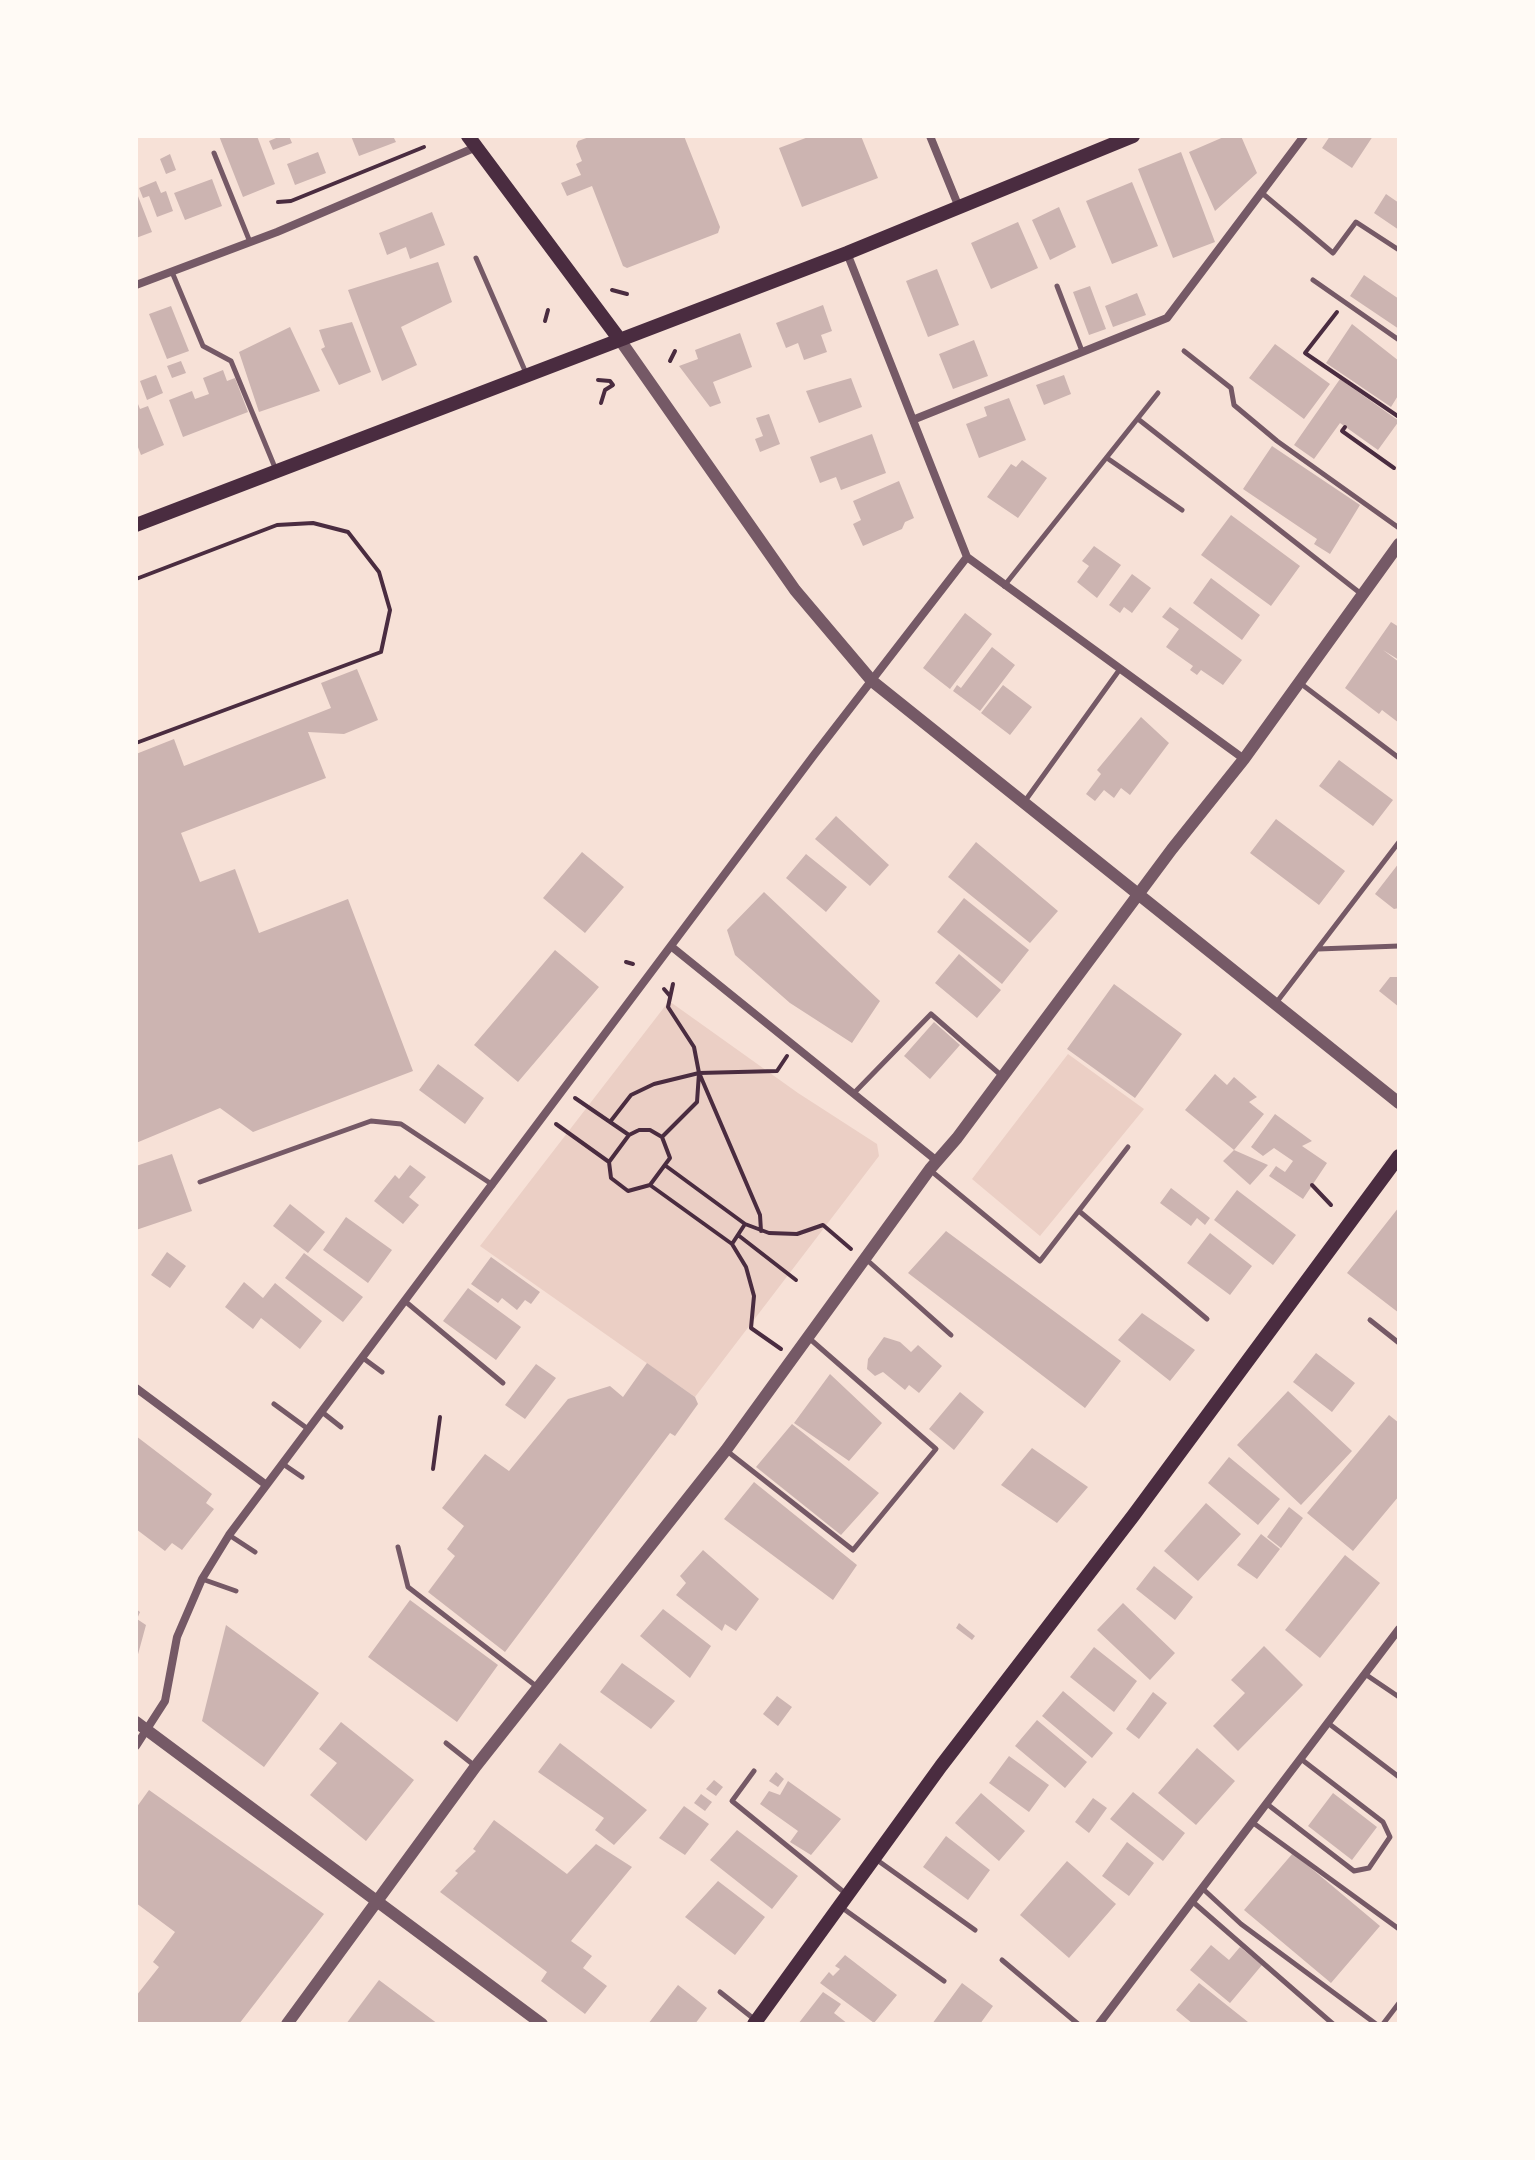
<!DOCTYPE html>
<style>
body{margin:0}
#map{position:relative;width:1535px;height:2160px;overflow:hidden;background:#f7e1d7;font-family:"Fira Sans Condensed",sans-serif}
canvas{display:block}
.frame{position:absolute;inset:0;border:138px solid #fffaf5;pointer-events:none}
</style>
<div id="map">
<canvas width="1535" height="2160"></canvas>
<div class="frame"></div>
</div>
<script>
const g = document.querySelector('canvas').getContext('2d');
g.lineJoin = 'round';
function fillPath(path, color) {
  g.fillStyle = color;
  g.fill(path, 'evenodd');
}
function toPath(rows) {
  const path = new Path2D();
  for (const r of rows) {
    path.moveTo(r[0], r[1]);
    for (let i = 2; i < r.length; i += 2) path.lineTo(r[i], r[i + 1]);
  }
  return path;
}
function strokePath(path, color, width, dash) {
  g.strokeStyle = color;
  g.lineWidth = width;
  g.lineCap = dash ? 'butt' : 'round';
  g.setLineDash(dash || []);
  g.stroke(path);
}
const green = toPath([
 [669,1001,798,1093,877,1144,879,1156,695,1397,480,1246],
 [1068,1054,1144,1109,1040,1236,972,1179]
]);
const building = toPath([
 [219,136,257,136,275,184,243,197],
 [281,136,289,136,292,143,273,150,269,141],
 [351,136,393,136,396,142,359,156],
 [592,136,684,136,720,227,718,233,627,268,623,266,592,186,567,196,561,183,581,175,576,164,582,161,576,146,578,141],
 [811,136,861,136,878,178,802,207,779,148],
 [1226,136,1241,136,1257,173,1215,211,1189,152],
 [1330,136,1373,136,1352,168,1322,148],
 [318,152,326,173,295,185,287,164],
 [1181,152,1215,242,1173,258,1138,169],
 [170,154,176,170,166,174,160,159],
 [212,179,222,206,185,220,174,193],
 [156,181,161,193,166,191,173,211,157,217,149,196,143,198,139,188],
 [1132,182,1158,246,1112,264,1086,201],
 [136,191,152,232,136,238],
 [1386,194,1399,203,1399,230,1374,213],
 [1059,207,1076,247,1050,260,1032,220],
 [432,212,445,245,410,259,406,247,387,255,379,233],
 [1018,222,1038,268,991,289,971,243],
 [438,262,452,302,401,327,417,365,382,381,348,290],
 [937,269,959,325,928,337,906,281],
 [1364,275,1399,299,1399,329,1350,296],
 [1090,286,1106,329,1089,335,1073,292],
 [1137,293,1146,315,1113,327,1105,306],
 [823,305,832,331,821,335,827,352,804,360,798,343,786,348,776,323],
 [171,306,189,351,167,359,149,314],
 [352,322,371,372,339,385,321,349,325,347,319,330],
 [1352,324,1399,361,1399,394,1391,407,1326,363],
 [290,327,320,391,259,412,239,352],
 [740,333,752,367,713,382,721,403,710,407,679,366,698,359,695,350],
 [974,340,988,376,953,389,939,354],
 [1275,344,1330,384,1304,419,1249,378],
 [181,361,186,373,172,378,167,366],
 [223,370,227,381,235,378,248,412,183,437,169,400,192,391,195,399,209,394,203,378],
 [156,375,163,393,147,400,140,381],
 [1064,375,1071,394,1044,405,1036,385],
 [851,378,862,407,819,423,806,391],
 [1340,379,1399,421,1378,450,1340,423,1314,459,1294,445],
 [1009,398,1026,440,979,458,966,424,987,416,984,407],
 [136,399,140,409,148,406,164,445,141,455,136,442],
 [769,414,780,444,760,452,755,439,763,436,756,418],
 [872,434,886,473,841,490,836,477,820,483,810,457],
 [1272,446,1360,505,1330,554,1314,544,1317,539,1243,489],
 [1022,460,1047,478,1018,518,987,497,1011,464,1016,467],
 [899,481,914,518,905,522,902,529,863,546,853,524,861,520,853,501],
 [1231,515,1300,566,1271,606,1201,555],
 [1094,546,1121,565,1097,598,1077,582,1089,566,1082,561],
 [1132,574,1151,588,1132,613,1124,607,1120,613,1109,605],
 [1211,578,1260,615,1242,640,1193,603],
 [1170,607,1242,660,1223,685,1201,670,1197,675,1190,670,1193,666,1166,647,1179,629,1162,617],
 [965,613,992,634,950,689,923,668],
 [1391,622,1399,627,1399,660,1383,650,1399,662,1399,723,1382,710,1379,714,1345,688],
 [992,647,1015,665,980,711,953,691,957,685,961,688],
 [357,669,378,720,344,734,308,732,326,778,181,833,200,882,235,869,259,933,348,899,413,1071,253,1132,220,1108,136,1143,136,754,174,739,184,766,331,708,321,683],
 [1003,685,1032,707,1010,735,981,713],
 [1141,717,1169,743,1130,795,1121,788,1114,798,1104,790,1095,801,1086,794,1101,774,1097,770],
 [1339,760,1393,800,1373,826,1319,786],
 [836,816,889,865,870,886,815,839],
 [1276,819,1345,871,1319,905,1250,853],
 [976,842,1058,911,1030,943,948,877],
 [582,852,624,887,585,933,543,898],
 [806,854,847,887,826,912,786,878],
 [1399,863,1399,908,1394,909,1375,894],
 [764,892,880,1001,852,1043,790,1003,735,955,727,930],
 [964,898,1029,950,1002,984,937,932],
 [555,950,599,987,518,1082,474,1045],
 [959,954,1001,990,977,1018,935,983],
 [1390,977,1399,977,1399,1007,1379,991],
 [1114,984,1182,1034,1135,1098,1067,1049],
 [934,1022,960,1045,930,1079,904,1056],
 [438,1064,484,1098,465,1124,419,1090],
 [1215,1074,1227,1085,1234,1077,1257,1097,1249,1102,1264,1114,1234,1150,1185,1110],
 [1275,1114,1312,1141,1302,1146,1327,1163,1303,1199,1269,1176,1276,1166,1285,1172,1293,1161,1274,1148,1263,1156,1251,1147],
 [1234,1150,1268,1165,1250,1185,1223,1161],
 [172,1154,192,1211,136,1230,136,1166],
 [410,1165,426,1177,409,1197,419,1205,403,1224,374,1201,395,1175,399,1179],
 [1171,1188,1210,1218,1205,1225,1197,1218,1191,1226,1160,1203],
 [1237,1190,1296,1235,1273,1265,1214,1220],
 [290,1204,325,1232,308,1253,273,1226],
 [1399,1207,1399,1313,1347,1273],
 [346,1217,392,1250,368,1283,323,1250],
 [946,1231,1121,1361,1085,1408,908,1273],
 [1210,1233,1252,1266,1230,1295,1187,1263],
 [167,1252,186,1266,170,1288,151,1275],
 [304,1253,363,1297,343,1322,285,1278],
 [491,1257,540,1292,531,1304,525,1300,517,1310,502,1298,498,1303,471,1284],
 [244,1282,263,1298,275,1283,322,1321,300,1349,261,1318,253,1329,225,1307],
 [468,1288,521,1327,496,1360,443,1321],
 [1142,1313,1195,1350,1170,1381,1118,1340],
 [884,1337,900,1342,911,1352,918,1345,942,1366,919,1393,909,1385,905,1390,883,1372,875,1376,867,1369,868,1359],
 [1316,1353,1355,1383,1332,1412,1293,1382],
 [647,1363,695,1397,698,1404,675,1436,670,1433,505,1652,428,1592,455,1556,447,1549,464,1526,442,1508,485,1454,509,1471,568,1399,610,1386,623,1397],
 [536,1364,556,1378,525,1419,505,1405],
 [830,1374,882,1423,849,1461,794,1423],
 [1288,1391,1352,1451,1301,1505,1237,1445],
 [960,1392,984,1412,954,1450,929,1429],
 [1389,1415,1399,1423,1399,1496,1353,1551,1307,1513],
 [792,1424,879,1493,841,1535,756,1467],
 [136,1436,212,1494,206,1503,214,1509,182,1550,172,1543,165,1551,136,1529],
 [1032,1448,1088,1487,1057,1523,1001,1485],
 [1229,1457,1280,1499,1258,1525,1208,1483],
 [754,1482,857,1565,833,1600,724,1519],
 [1206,1503,1241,1534,1198,1581,1164,1551],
 [1289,1507,1303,1518,1281,1548,1267,1537],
 [1261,1534,1280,1549,1257,1579,1237,1565],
 [703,1550,759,1599,736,1631,725,1624,722,1631,676,1595,686,1583,680,1576],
 [1345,1555,1380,1583,1320,1658,1285,1630],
 [1154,1566,1193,1597,1175,1620,1136,1589],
 [410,1600,498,1665,457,1722,368,1657],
 [1123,1603,1175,1653,1150,1680,1097,1630],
 [136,1609,140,1612,137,1619,146,1625,137,1658],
 [663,1609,711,1646,690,1678,640,1636],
 [959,1623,975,1636,972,1640,956,1628],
 [226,1625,319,1693,264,1767,202,1721],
 [1264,1646,1303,1685,1238,1751,1213,1726,1245,1693,1231,1680],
 [1094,1647,1137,1681,1114,1712,1070,1677],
 [622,1663,675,1701,651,1729,600,1692],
 [1063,1691,1113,1733,1092,1758,1042,1716],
 [1153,1692,1167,1703,1139,1739,1126,1729],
 [777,1696,792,1707,778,1726,763,1714],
 [1037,1720,1087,1762,1065,1788,1015,1746],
 [341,1722,414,1780,366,1841,310,1795,337,1763,319,1749],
 [560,1743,647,1810,614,1845,595,1830,604,1818,538,1772],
 [1197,1748,1235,1781,1196,1825,1158,1793],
 [1009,1756,1049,1785,1029,1812,989,1783],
 [776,1772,784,1779,778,1787,769,1781],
 [714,1780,723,1787,716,1796,706,1789],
 [788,1781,841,1819,811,1855,790,1842,798,1831,760,1804,769,1791,780,1795],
 [149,1790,324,1914,239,2024,136,2024,136,1996,159,1967,153,1962,175,1932,136,1903,136,1808],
 [1133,1792,1185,1833,1163,1861,1110,1819],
 [981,1793,1025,1831,999,1861,955,1823],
 [1333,1793,1377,1827,1352,1860,1308,1826],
 [701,1794,712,1802,705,1811,694,1803],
 [1093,1798,1107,1808,1089,1833,1075,1822],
 [684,1806,709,1824,685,1855,659,1838],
 [494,1820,567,1874,596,1844,632,1867,571,1941,592,1956,583,1968,607,1986,585,2014,541,1981,547,1972,440,1892,458,1873,455,1871,476,1851,473,1849],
 [737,1830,798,1876,772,1909,710,1860],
 [946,1836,990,1870,968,1900,923,1867],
 [1127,1842,1154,1863,1129,1896,1102,1876],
 [1293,1853,1380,1926,1331,1983,1244,1910],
 [1067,1861,1116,1904,1069,1958,1020,1915],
 [718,1881,765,1917,735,1955,685,1917],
 [1211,1945,1229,1960,1240,1947,1262,1965,1230,2003,1190,1970],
 [845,1955,897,1995,874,2023,820,1983,829,1972,833,1976,840,1969,835,1966],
 [379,1980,438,2024,346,2024],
 [962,1983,993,2006,980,2024,932,2024],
 [1199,1983,1248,2022,1246,2024,1193,2024,1176,2010],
 [678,1985,707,2008,695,2024,648,2024],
 [823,1992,841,2004,834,2013,848,2024,798,2024]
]);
const path = toPath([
 [278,202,291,201,424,147],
 [612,290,627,294],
 [1337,312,1305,353,1399,417],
 [545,321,548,310],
 [670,361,675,351],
 [598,380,610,381,613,385,605,390,601,403],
 [1345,427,1342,431,1394,468],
 [136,579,277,525,313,523,348,532,379,572,390,610,381,652,136,743],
 [626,962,633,964],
 [664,989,670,996],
 [700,1075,760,1215,761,1231],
 [575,1098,629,1135],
 [610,1122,631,1095,654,1084,699,1073,777,1071,787,1056],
 [556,1124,609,1162],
 [639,1130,650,1130,662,1137,670,1158,650,1185,628,1191,611,1178,609,1162,629,1135,639,1130],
 [662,1137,697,1102,699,1073,694,1047,668,1007,673,984],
 [650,1185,732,1244,745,1224,666,1166],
 [1312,1185,1331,1205],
 [745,1224,769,1233,797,1234,823,1225,851,1249],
 [738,1235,796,1280],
 [732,1244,746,1267,754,1296,751,1328,781,1349],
 [433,1469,440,1417]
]);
const service = toPath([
 [214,153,250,242],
 [1262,193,1333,253,1356,222,1399,250],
 [476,258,526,373],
 [172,272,203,346,231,361,276,470],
 [1313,280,1399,340],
 [1057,286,1082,351],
 [1184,351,1231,388,1234,405,1277,441,1399,528],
 [1138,419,1360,593],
 [1107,458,1182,510],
 [1004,586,1158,393],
 [1300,683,1399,758],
 [1025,801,1120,669],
 [1318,949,1399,946],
 [1276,1003,1399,842],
 [855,1092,931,1014,1002,1076],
 [930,1170,1040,1261,1128,1147],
 [200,1182,371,1121,401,1124,493,1185],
 [1079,1211,1207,1319],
 [867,1260,951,1335],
 [406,1302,503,1383],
 [1370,1320,1399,1343],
 [363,1358,382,1372],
 [274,1404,308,1429],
 [322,1412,341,1427],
 [727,1451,853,1550,936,1449,810,1339],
 [283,1464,302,1477],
 [229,1535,255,1552],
 [398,1547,408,1587,536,1686],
 [202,1579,236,1591],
 [1365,1674,1399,1697],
 [1328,1723,1399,1777],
 [446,1743,475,1766],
 [754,1771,732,1801,845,1893],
 [1267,1804,1354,1871,1369,1868,1390,1837,1383,1822,1301,1759],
 [1252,1822,1399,1929],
 [877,1860,975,1930],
 [1202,1888,1241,1924,1376,2024],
 [1193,1902,1333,2024],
 [841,1907,944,1981],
 [1002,1960,1078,2024],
 [720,1992,754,2019],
 [1383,2024,1399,2003]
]);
const minor = toPath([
 [930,136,958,205],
 [847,253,967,557,1244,759],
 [136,285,277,232,474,148],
 [915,419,1167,318,1304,136],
 [672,947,937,1161],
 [136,1388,265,1484],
 [136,1746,165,1701,177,1637,202,1579,229,1535,814,755,967,557],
 [1099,2024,1399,1629]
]);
const tertiary = toPath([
 [620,340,795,590,872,681,1399,1103],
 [136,1722,542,2024],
 [287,2024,476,1766,726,1450,930,1169,957,1138,1172,849,1244,759,1399,544]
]);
const secondary = toPath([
 [468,136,620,340],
 [136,525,847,253,1133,136],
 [754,2024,941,1766,1133,1516,1399,1156]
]);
fillPath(green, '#ebcfc5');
fillPath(building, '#ccb4b1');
strokePath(path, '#4a2c40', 4);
strokePath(service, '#755966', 5);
strokePath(minor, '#755966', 8);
strokePath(tertiary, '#755966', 12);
strokePath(secondary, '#4a2c40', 14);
</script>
